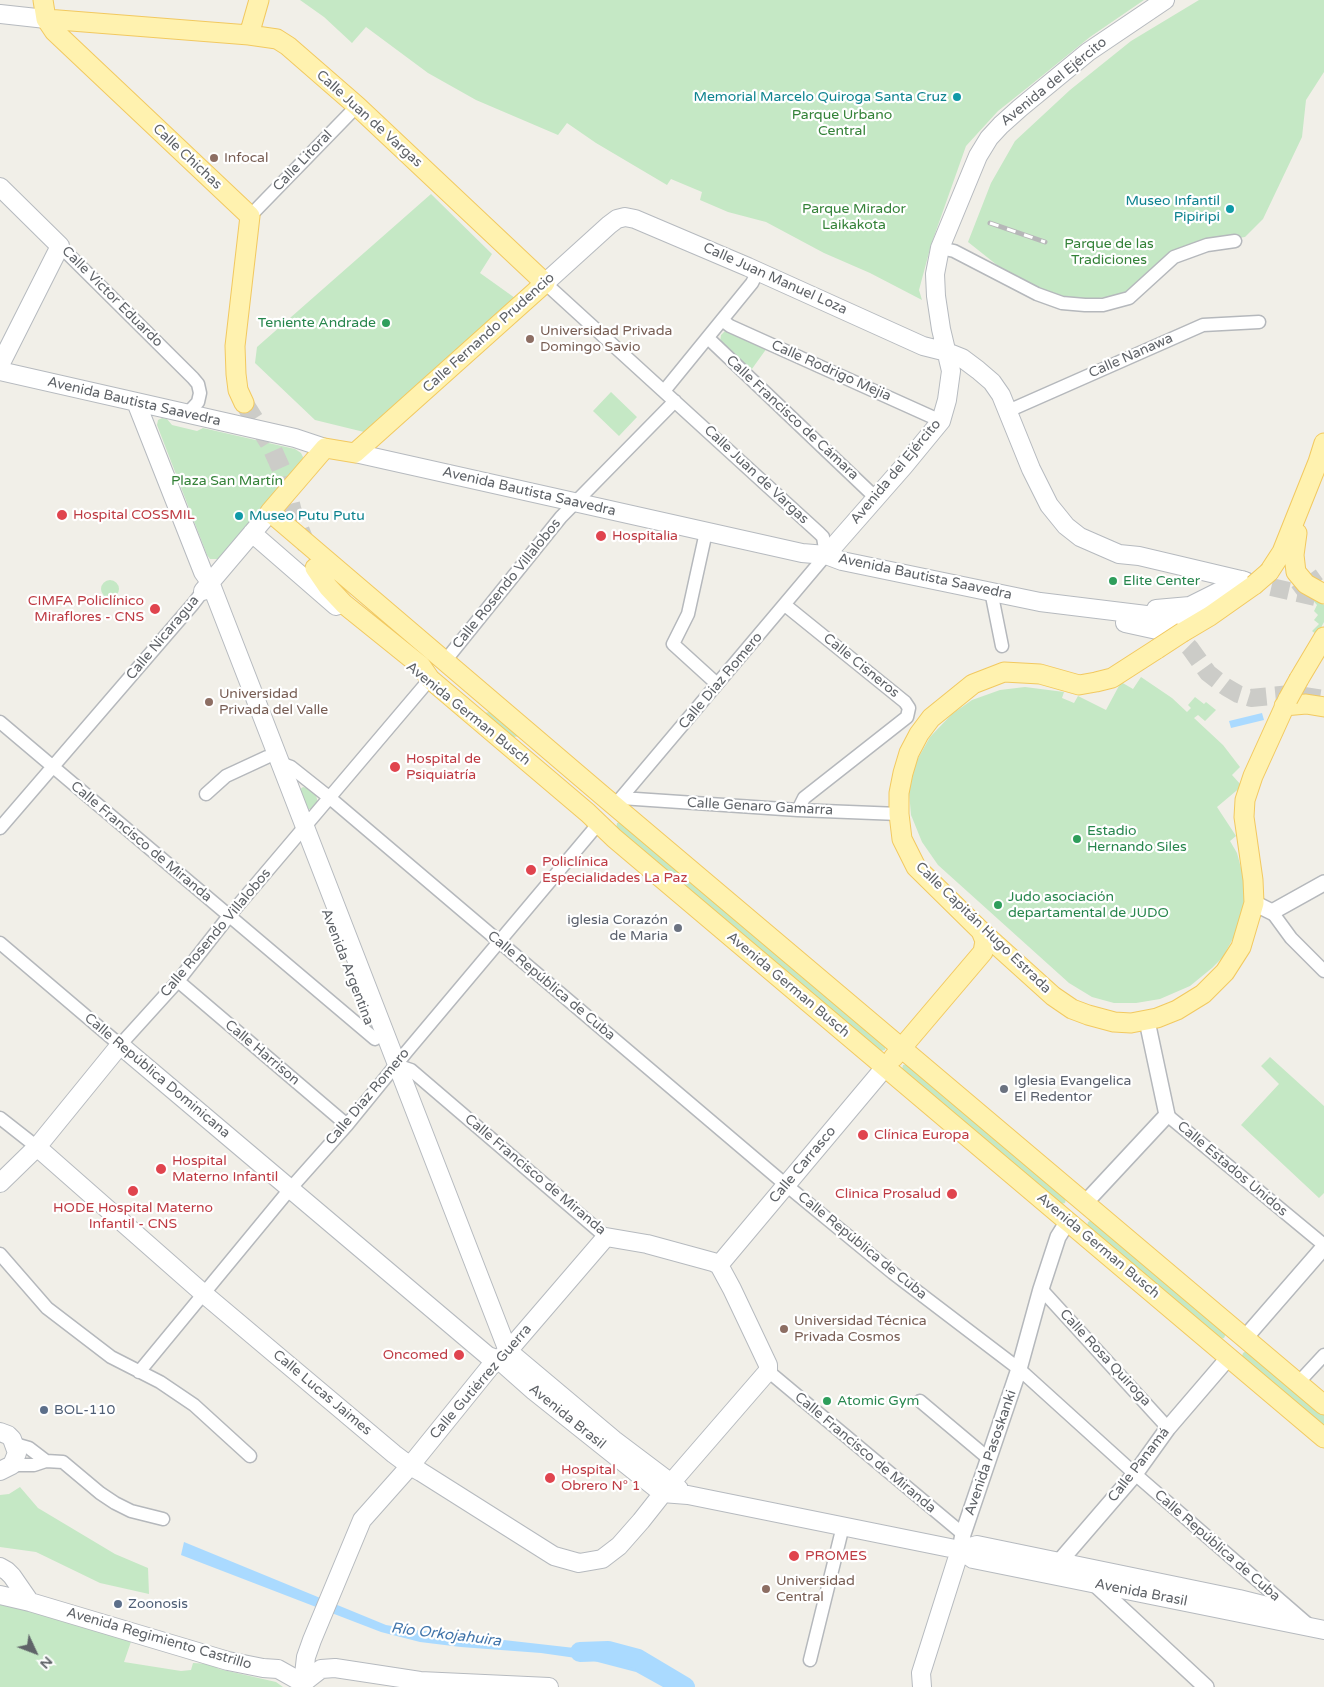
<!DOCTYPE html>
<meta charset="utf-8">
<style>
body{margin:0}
#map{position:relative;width:1324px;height:1687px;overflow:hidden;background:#f1efe8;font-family:"Varela Round",sans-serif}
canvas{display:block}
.north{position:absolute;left:10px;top:1627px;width:50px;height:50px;-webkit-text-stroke:4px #fff;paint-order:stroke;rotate:133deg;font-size:14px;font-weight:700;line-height:20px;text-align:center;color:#5f6368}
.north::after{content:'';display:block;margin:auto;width:18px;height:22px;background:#5f6368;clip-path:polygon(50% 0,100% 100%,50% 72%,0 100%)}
</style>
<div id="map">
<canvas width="1324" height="1687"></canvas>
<div class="north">N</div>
</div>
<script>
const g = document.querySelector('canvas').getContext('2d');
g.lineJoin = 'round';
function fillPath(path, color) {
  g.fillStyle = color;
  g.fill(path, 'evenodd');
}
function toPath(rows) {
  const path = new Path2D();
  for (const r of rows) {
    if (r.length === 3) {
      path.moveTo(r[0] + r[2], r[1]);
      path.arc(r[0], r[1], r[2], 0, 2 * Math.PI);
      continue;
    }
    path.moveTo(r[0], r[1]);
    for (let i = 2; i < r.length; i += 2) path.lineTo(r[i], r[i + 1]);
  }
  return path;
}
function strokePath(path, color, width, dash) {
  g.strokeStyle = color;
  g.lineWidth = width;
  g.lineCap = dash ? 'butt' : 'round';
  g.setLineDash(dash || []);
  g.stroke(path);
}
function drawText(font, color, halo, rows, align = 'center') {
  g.font = font + ' "Varela Round",sans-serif';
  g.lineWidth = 4.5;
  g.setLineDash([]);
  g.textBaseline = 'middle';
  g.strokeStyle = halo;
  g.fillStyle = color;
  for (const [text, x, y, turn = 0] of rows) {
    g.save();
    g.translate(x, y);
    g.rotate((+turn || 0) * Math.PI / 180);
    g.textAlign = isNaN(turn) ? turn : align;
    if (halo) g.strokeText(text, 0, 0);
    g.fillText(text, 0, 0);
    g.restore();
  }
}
const green = toPath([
 [300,0,1144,0,1090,37,1027,88,998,111,966,146,931,245,919,290,922,300,870,273,824,253,766,222,728,212,700,200,702,192,671,179,667,185,596,143,567,123,558,135,476,100,428,73,366,27,352,43,324,17],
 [1199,0,1324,0,1324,72,1306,100,1302,137,1263,219,1245,237,1218,241,1204,241,1166,255,1128,292,1122,295,1099,298,1068,298,1043,291,1007,273,968,242,991,183,1015,141,1070,90,1131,41],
 [431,194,492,254,480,273,515,298,364,432,315,420,255,363,257,347],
 [726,330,767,348,749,373,720,342,721,335],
 [611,392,637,417,619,436,593,411],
 [162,418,167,419,172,425,197,431,203,428,295,449,301,453,303,457,302,464,218,559,210,559,207,555,157,425,158,420],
 [110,589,9],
 [1308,595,1324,605,1324,622,1317,635,1312,631,1319,624,1314,620,1318,615,1314,611,1317,605],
 [1141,677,1172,698,1187,712,1191,708,1188,705,1195,697,1204,704,1206,702,1216,710,1205,721,1198,715,1194,718,1223,745,1240,767,1232,775,1242,786,1217,807,1236,836,1230,841,1237,853,1244,879,1244,905,1237,931,1223,957,1212,968,1190,986,1160,999,1136,1003,1114,1003,1092,997,1069,983,938,865,922,842,911,815,909,792,916,762,930,737,952,714,972,700,1000,690,1025,687,1064,692,1062,698,1074,703,1078,696,1106,710,1121,682,1133,689],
 [489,707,522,736,513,737,485,713,489,712],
 [303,787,307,788,316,795,318,803,313,809,307,809,299,790],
 [620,822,886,1046,885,1050,881,1051,616,830,617,823],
 [1270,1057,1324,1106,1324,1193,1319,1198,1241,1125,1279,1084,1261,1066],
 [907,1064,1066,1199,1065,1203,1061,1204,902,1069,903,1065],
 [1092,1220,1226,1334,1224,1338,1221,1339,1087,1226,1088,1222],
 [1246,1351,1250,1351,1324,1414,1324,1429,1242,1356,1243,1353],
 [20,1487,38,1508,115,1554,148,1568,149,1594,100,1583,36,1552,0,1547,0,1495,9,1494],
 [0,1599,134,1633,124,1662,181,1671,191,1670,193,1663,211,1664,219,1669,276,1682,283,1687,0,1687]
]);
const water = toPath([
 [1262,713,1264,720,1231,728,1229,721],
 [184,1542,386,1625,415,1630,610,1652,642,1661,685,1687,663,1687,636,1672,590,1660,541,1653,461,1647,420,1642,381,1632,181,1555]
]);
const river = toPath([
 [580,1652,608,1651,638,1659,685,1687]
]);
const minorTunnel = toPath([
 [1295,592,1324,571]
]);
const secondaryTunnel = toPath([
 [1245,581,1324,599],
 [1166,632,1180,638,1190,648,1208,673,1226,687,1238,694,1251,698,1291,694,1324,699]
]);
const primaryTunnel = toPath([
 [244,403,271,446,283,473,292,510,307,547]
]);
const minor = toPath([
 [250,216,357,106],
 [60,246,193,378,198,384,200,393,198,402,187,414],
 [940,248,954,251,1037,294,1062,303,1085,305,1103,305,1129,298,1174,257,1207,245,1235,241],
 [545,283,819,533,823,537,826,555,615,805],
 [722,320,730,326,941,421],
 [708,338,876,498],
 [664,391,752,283,758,271],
 [1008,411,1203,325,1259,322],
 [706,532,688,614,673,644,717,684],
 [991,591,1002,646],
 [785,605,905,702,909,708,907,717,804,798,798,810],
 [445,661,561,517,675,401],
 [0,722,375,1039],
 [280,763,291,767,330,798,786,1185,893,1273,1019,1369,1135,1474,1310,1626],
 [206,794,226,776,267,757],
 [621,798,798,810,899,814],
 [0,828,193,604,203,591],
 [1272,912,1291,938,1324,971],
 [0,943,120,1045,178,981,229,916,430,679],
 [178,981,347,1125],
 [396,1065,411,1070,606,1237],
 [1167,1115,1324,1245],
 [0,1118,37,1147],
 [0,1254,47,1308,111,1357,160,1382,194,1405,250,1456],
 [1041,1289,1168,1428],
 [768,1371,963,1534],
 [139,1372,290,1189,347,1125,408,1050,599,823],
 [1298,1383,1324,1355],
 [920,1401,989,1459],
 [15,1444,29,1448,46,1461],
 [12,1465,34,1465,46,1461,63,1462,100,1493,115,1503,131,1511,163,1519],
 [810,1660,843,1526]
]);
const tertiary = toPath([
 [1254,903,1272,912,1324,883],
 [1085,1203,1167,1115,1147,1021],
 [1244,1339,1324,1247],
 [960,1550,963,1534,1019,1369,1041,1289,1058,1237,1068,1221],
 [1058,1572,1060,1561,1135,1474,1168,1428,1229,1357],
 [1096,1581,1096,1585,1206,1687]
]);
const secondary = toPath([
 [0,14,46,19],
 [0,187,60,246,0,365],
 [545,283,609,225,617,219,625,217,635,219,748,267,923,346,947,352,962,358,978,370,992,382,1001,395,1031,469,1049,505,1066,526,1080,537,1119,554,1139,556,1245,581],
 [0,371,295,438,325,448],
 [136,402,203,572,210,582,257,703,508,1351,614,1440,679,1489],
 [355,453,802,553,826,555,842,561,1040,602,1187,620,1207,617],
 [252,533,336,606],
 [826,555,904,466,941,421,947,400,951,371,941,329,936,296,935,274,940,248,978,156,989,138,1001,125,1020,108,1088,52,1165,0],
 [203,591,270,512],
 [1156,609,1190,606,1242,580],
 [1125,623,1166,632],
 [37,1147,204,1294,394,1454,410,1466,421,1472,554,1556,579,1563,602,1559,619,1546,641,1521,671,1483,768,1371,768,1365,732,1289,719,1265,713,1262,647,1244,606,1237,508,1351,490,1367,410,1466,362,1520,312,1640,306,1657,303,1683],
 [0,1183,37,1147,120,1045,488,1356,499,1360,534,1391,662,1493,688,1495,960,1550,973,1559,1324,1630],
 [719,1265,886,1066],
 [0,1432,8,1435,12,1439,17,1453,12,1465,0,1471],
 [960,1550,977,1545,1239,1599,1287,1611],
 [0,1567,7,1571,12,1576,30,1602],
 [0,1595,30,1602,228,1661,263,1668,278,1669,303,1683],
 [303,1683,321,1669,335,1668,420,1681,549,1687],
 [922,1687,921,1673,960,1550]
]);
const primary = toPath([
 [43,0,46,19,54,31,250,216,235,346,236,374,238,390,244,403],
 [46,19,249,35,277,39,288,46,357,106,545,283,355,453,325,448,270,512,603,796,1324,1405],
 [249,35,259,0],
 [1297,533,1294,555,1296,572,1306,584,1324,594],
 [315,568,328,587,344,604,421,666,430,679,588,813,614,838,1324,1438],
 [1269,572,1282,552,1318,462,1324,443],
 [1183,632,1210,616,1254,585],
 [1157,649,1112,678,1096,682,1079,685,1040,674,1004,672,973,684,931,718,919,734,909,753,903,773,899,793,899,814,902,839,916,867,981,931,1053,996,1072,1009,1088,1015,1114,1022,1131,1023,1157,1018,1177,1010,1203,994,1225,972,1241,947,1254,903,1253,880,1244,817,1245,800,1253,776,1288,699],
 [1299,679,1324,637],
 [1284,706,1306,704,1324,707],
 [893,1058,983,952,985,941,981,931]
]);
const rail = toPath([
 [990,223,1045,242]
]);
const primaryBridge = toPath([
 [1254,585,1269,572],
 [1157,649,1183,632],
 [1288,699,1299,679]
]);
const markers = [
 [957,97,5,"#0f9aa8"],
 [214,158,5,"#8d6e63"],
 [1230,209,5,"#0f9aa8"],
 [386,323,5,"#2e9e5b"],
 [530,339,5,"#8d6e63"],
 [62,515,6,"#e0444e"],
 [239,516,5,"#0f9aa8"],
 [601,536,6,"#e0444e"],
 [1113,581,5,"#2e9e5b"],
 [155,609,6,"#e0444e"],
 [209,702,5,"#8d6e63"],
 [395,767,6,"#e0444e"],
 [1077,839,5,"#2e9e5b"],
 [531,870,6,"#e0444e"],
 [998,905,5,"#2e9e5b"],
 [678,928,5,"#6b7280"],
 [1004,1089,5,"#6b7280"],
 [863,1135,6,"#e0444e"],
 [161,1169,6,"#e0444e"],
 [133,1191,6,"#e0444e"],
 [952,1194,6,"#e0444e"],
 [784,1329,5,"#8d6e63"],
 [459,1355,6,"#e0444e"],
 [827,1401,5,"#2e9e5b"],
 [44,1410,5,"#5c6f8a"],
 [550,1478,6,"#e0444e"],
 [794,1556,6,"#e0444e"],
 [766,1589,5,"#8d6e63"],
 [118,1604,5,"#5c6f8a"]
];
const streetNames = [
 ["Avenida del Ejército",1054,82,-39],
 ["Calle Juan de Vargas",369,119,42],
 ["Calle Chichas",187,157,43],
 ["Calle Litoral",303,161,-46],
 ["Calle Juan Manuel Loza",775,279,24],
 ["Calle Victor Eduardo",112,297,45],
 ["Calle Fernando Prudencio",489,333,-42],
 ["Calle Nanawa",1131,356,-24],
 ["Calle Rodrigo Mejia",831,371,24],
 ["Avenida Bautista Saavedra",134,402,13],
 ["Calle Francisco de Cámara",792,418,43],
 ["Avenida del Ejército",896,472,-50],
 ["Calle Juan de Vargas",756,475,43],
 ["Avenida Bautista Saavedra",529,492,13],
 ["Avenida Bautista Saavedra",925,577,12],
 ["Calle Rosendo Villalobos",507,584,-51],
 ["Calle Nicaragua",163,638,-50],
 ["Calle Cisneros",861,666,39],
 ["Calle Diaz Romero",721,681,-50],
 ["Avenida German Busch",468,714,39],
 ["Calle Genaro Gamarra",760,807,3],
 ["Calle Francisco de Miranda",141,842,40],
 ["Calle Capitán Hugo Estrada",983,928,44],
 ["Calle Rosendo Villalobos",216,933,-50],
 ["Avenida Argentina",347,967,69],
 ["Avenida German Busch",788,985,40],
 ["Calle República de Cuba",551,986,40],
 ["Calle Harrison",262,1053,40],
 ["Calle República Dominicana",157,1076,40],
 ["Calle Diaz Romero",368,1097,-50],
 ["Calle Carrasco",803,1165,-50],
 ["Calle Estados Unidos",1232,1169,40],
 ["Calle Francisco de Miranda",535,1175,40],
 ["Calle República de Cuba",862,1246,39],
 ["Avenida German Busch",1098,1246,40],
 ["Calle Rosa Quiroga",1105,1358,47],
 ["Calle Gutiérrez Guerra",481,1382,-49],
 ["Calle Lucas Jaimes",322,1393,40],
 ["Avenida Brasil",567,1417,39],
 ["Calle Francisco de Miranda",865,1453,40],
 ["Avenida Pasoskanki",991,1453,-71],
 ["Calle Panamá",1139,1465,-52],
 ["Calle República de Cuba",1217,1546,41],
 ["Avenida Brasil",1141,1593,11],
 ["Avenida Regimiento Castrillo",159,1639,16]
];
const cultureNames = [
 ["Memorial Marcelo Quiroga Santa Cruz",947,97],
 ["Museo Infantil",1220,201],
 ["Pipiripi",1220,217],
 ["Museo Putu Putu",249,516,"left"]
];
const parkNames = [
 ["Parque Urbano",842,115],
 ["Central",842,131],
 ["Parque Mirador",854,209],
 ["Laikakota",854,225],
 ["Parque de las",1109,244],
 ["Tradiciones",1109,260],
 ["Plaza San Martín",227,481]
];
const educationNames = [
 ["Infocal",224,158],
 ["Universidad Privada",540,331],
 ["Domingo Savio",540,347],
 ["Universidad",219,694],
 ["Privada del Valle",219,710],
 ["Universidad Técnica",794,1321],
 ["Privada Cosmos",794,1337],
 ["Universidad",776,1581],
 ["Central",776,1597]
];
const leisureNames = [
 ["Teniente Andrade",376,323,"right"],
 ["Elite Center",1123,581],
 ["Estadio",1087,831],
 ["Hernando Siles",1087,847],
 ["Judo asociación",1008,897],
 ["departamental de JUDO",1008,913],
 ["Atomic Gym",837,1401]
];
const healthNames = [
 ["Hospital COSSMIL",73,515],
 ["Hospitalia",612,536],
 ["CIMFA Policlínico",144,601,"right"],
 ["Miraflores - CNS",144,617,"right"],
 ["Hospital de",406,759],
 ["Psiquiatría",406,775],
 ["Policlínica",542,862],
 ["Especialidades La Paz",542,878],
 ["Clínica Europa",874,1135],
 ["Hospital",172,1161],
 ["Materno Infantil",172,1177],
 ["Clinica Prosalud",941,1194,"right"],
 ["HODE Hospital Materno",133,1208,"center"],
 ["Infantil - CNS",133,1224,"center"],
 ["Oncomed",448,1355,"right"],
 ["Hospital",561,1470],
 ["Obrero N° 1",561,1486],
 ["PROMES",805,1556]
];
const worshipNames = [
 ["iglesia Corazón",668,920],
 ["de Maria",668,936],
 ["Iglesia Evangelica",1014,1081,"left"],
 ["El Redentor",1014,1097,"left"]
];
const serviceNames = [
 ["BOL-110",54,1410],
 ["Zoonosis",128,1604]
];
const waterNames = [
 ["Río Orkojahuira",446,1635,7]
];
fillPath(green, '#c5e8c5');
fillPath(water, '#aadaff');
strokePath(river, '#aadaff', 20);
strokePath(minorTunnel, '#ccccc8', 12, [12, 6]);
strokePath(secondaryTunnel, '#ccccc8', 18, [18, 9]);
strokePath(primaryTunnel, '#ccccc8', 19, [19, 9]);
strokePath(minor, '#b5b8bc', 15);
strokePath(tertiary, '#b5b8bc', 18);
strokePath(secondary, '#b6babf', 20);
strokePath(primary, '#f2c960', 21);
strokePath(minor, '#fff', 12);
strokePath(tertiary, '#fff', 15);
strokePath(secondary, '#fff', 18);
strokePath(primary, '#fff2af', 19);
strokePath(rail, '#b6b7b8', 5);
strokePath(rail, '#fff', 3, [9]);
strokePath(primaryBridge, '#f2c960', 21, []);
strokePath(primaryBridge, '#fff2af', 19);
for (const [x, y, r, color] of markers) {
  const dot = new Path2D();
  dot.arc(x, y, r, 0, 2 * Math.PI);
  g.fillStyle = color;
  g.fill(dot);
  strokePath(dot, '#fff', 2);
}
drawText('14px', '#5f6368', '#fff', streetNames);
drawText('14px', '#0d838f', '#fff', cultureNames, 'right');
drawText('14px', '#348238', '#fff', parkNames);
drawText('14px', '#785e54', '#fff', educationNames, 'left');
drawText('14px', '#27864d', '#fff', leisureNames, 'left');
drawText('14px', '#be3a42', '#fff', healthNames, 'left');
drawText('14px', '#5b616d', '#fff', worshipNames, 'right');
drawText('14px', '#4e5e75', '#fff', serviceNames, 'left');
drawText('italic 15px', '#4174aa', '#fff', waterNames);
</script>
